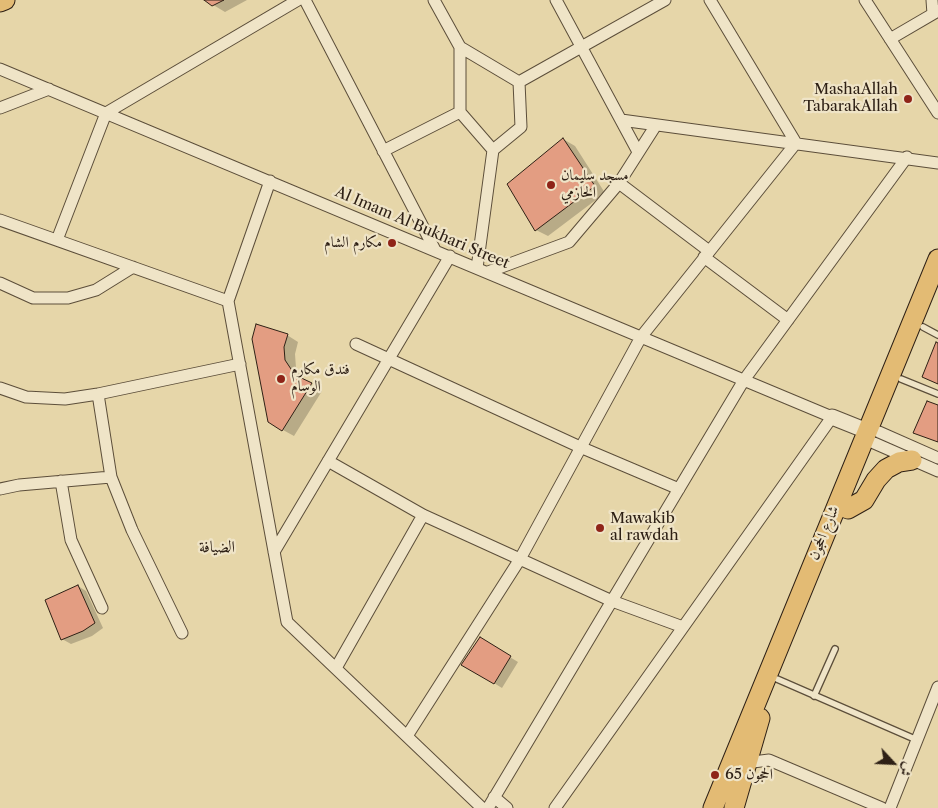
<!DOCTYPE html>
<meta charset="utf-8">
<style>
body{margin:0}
#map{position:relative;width:938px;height:808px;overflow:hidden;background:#e6d6a9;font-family:"Libre Caslon Text",Amiri,serif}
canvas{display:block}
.north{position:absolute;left:868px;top:738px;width:50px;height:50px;-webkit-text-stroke:4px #efe4c7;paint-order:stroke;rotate:115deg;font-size:14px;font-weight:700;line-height:20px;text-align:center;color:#2e2015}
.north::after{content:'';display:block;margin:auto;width:18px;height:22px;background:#2e2015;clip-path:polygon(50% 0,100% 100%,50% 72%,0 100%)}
</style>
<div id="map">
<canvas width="938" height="808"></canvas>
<div class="north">ش</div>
</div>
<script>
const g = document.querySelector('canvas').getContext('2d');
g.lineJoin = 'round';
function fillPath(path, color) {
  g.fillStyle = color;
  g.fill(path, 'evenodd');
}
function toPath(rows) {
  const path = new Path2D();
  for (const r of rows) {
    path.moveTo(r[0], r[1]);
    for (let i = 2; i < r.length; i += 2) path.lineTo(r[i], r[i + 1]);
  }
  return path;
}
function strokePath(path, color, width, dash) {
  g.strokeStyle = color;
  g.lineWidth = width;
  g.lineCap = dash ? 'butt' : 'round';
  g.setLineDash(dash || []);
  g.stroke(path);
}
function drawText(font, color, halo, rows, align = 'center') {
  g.font = font + ' "Libre Caslon Text",Amiri,serif';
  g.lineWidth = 4.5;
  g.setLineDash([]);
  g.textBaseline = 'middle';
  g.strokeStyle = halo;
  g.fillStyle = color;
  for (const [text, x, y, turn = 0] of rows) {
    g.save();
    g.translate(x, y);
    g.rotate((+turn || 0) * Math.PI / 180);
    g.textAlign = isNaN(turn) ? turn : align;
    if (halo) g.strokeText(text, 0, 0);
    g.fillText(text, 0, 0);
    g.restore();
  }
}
const shadow = toPath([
 [205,0,247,0,225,12],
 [563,139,575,146,605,193,548,236,536,230],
 [287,335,298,342,295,354,296,368,305,382,322,391,294,436,283,430,254,339],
 [78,586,86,591,103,628,92,636,71,644,62,639],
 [480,639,518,662,502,688,463,664]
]);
const building = toPath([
 [204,0,224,0,212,6,204,0],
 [563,138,595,186,535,231,507,184,563,138],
 [256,324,288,334,284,347,285,360,295,375,312,383,282,431,268,422,252,339,256,324],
 [936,342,938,343,938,384,922,377,936,342],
 [927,401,938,405,938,442,913,433,927,401],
 [78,585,95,623,83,631,61,640,45,600,78,585],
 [480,637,511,656,494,684,461,665,480,637]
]);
const service = toPath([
 [923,327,938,335],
 [901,379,938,394],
 [777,679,917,740],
 [814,696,835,649]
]);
const minor = toPath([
 [305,0,435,250],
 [434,0,460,47,460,112,493,150,477,268],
 [556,0,638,152],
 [865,0,938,113],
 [932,0,933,14],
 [890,39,938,11],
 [460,47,519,82,665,0],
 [0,69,832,417,555,808],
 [0,108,49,89],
 [621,120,938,163],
 [656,125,619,183,709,251],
 [493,150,521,127,519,82],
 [383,151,460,112],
 [270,181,228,301,287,622,482,808],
 [0,220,228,301],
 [57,240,106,113,298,0],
 [704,257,788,320],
 [488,272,569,242,619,183],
 [0,283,33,298,68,298,96,290,133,267],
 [356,344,580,447,679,489],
 [0,388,26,397,65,399,98,394,240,364],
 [98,394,111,477,132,530,182,633],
 [879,432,938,458],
 [874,443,938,471],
 [328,461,423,515,612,601,683,627],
 [61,481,71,540,102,608],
 [0,489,19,485,111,477],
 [274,552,450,256],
 [336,668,423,515],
 [407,736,520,559,641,337,796,143,710,0],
 [745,763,769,760,882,808],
 [494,797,507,808],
 [488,808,744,380,907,157],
 [890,808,938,687]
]);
const tertiary = toPath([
 [832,417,867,431]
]);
const primary = toPath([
 [0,2,5,0],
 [848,509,864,500,876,480,886,469,899,462,912,460],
 [713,808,938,259],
 [734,808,760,718]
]);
const markers = [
 [908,99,5,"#8f2418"],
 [551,185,5,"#8f2418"],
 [392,243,5,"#8f2418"],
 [281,379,5,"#8f2418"],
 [600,528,5,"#8f2418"],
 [715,775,5,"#8f2418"]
];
const poiNames = [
 ["MashaAllah",898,90,"right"],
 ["TabarakAllah",898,107,"right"],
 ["مسجد سليمان",561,176],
 ["الحازمي",561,193],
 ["مكارم الشام",382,243,"right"],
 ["فندق مكارم",291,370],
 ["الوسام",291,387],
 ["Mawakib",610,519],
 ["al rawdah",610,536],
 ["الحجون 65",725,775]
];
const streetNames = [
 ["Al Imam Al Bukhari Street",422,228,23],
 ["شارع الحجون",824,533,-68]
];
const neighbourhoodNames = [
 ["الضيافة",217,547]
];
fillPath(shadow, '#0003');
fillPath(building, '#e39d82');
strokePath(building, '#2e2015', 1);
strokePath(service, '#5c4e3a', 8);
strokePath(minor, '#5c4e3a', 13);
strokePath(tertiary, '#5c4e3a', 17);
strokePath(primary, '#2e2015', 21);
strokePath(service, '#efe4c7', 5.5);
strokePath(minor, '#efe4c7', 11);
strokePath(tertiary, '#efe4c7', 15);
strokePath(primary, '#e3bb74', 19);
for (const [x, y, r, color] of markers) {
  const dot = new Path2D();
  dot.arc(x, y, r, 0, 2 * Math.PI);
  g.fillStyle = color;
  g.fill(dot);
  strokePath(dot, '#efe4c7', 2);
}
drawText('15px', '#2e2015', '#efe4c7', poiNames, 'left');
drawText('15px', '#2e2015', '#efe4c7', streetNames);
drawText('16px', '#2e2015', '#efe4c7', neighbourhoodNames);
</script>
